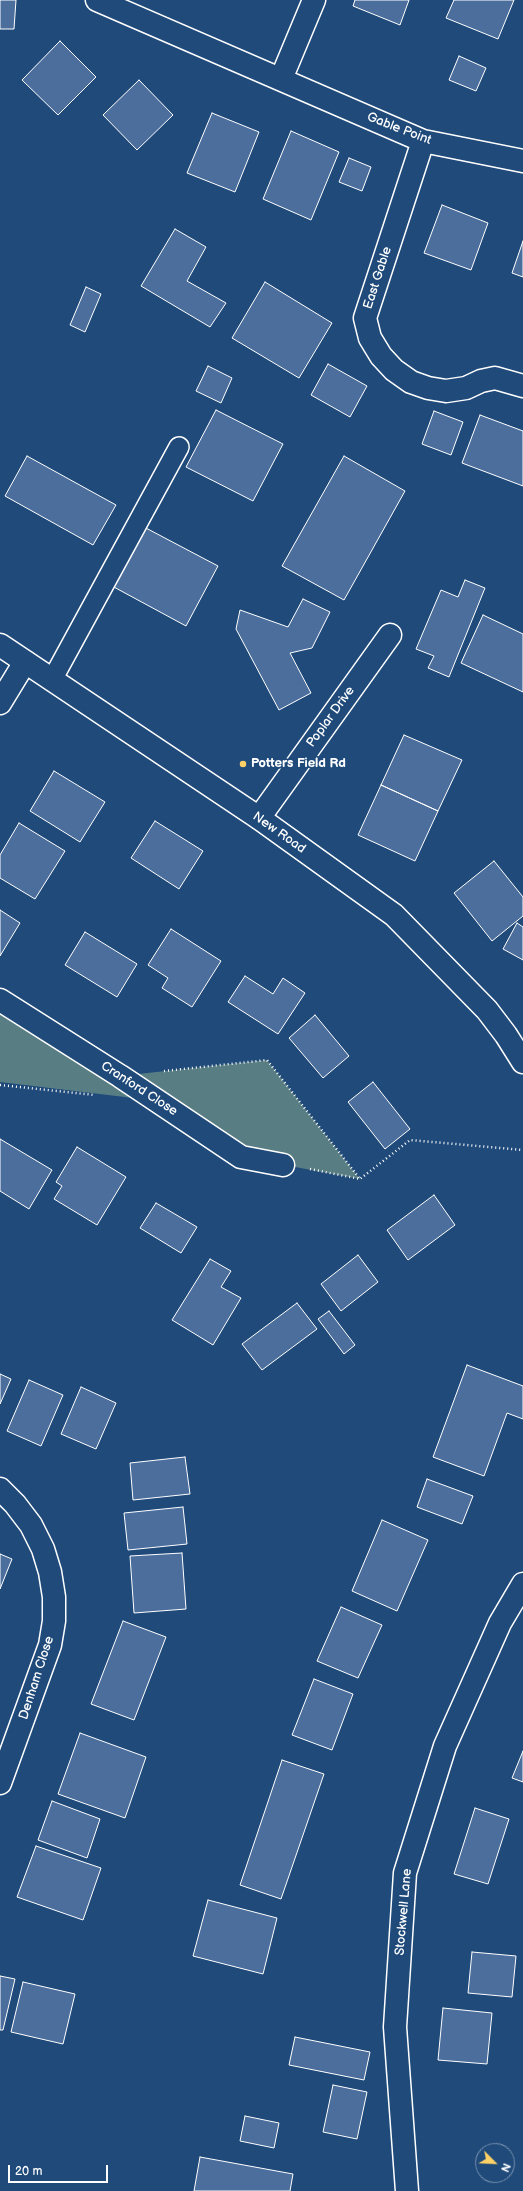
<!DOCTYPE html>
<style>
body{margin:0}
#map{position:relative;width:523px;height:2191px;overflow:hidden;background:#1f4a7a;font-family:"Balsamiq Sans",sans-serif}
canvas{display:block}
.north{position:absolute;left:475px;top:2143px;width:40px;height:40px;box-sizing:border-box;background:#1f4a7a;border:1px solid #7992af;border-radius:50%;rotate:114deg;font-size:11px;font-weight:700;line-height:16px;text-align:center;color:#fff}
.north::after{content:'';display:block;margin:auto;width:14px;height:18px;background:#ffd166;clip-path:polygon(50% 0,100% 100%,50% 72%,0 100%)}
.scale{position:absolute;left:8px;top:2165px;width:100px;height:18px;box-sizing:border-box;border:2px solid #fff;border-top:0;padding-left:5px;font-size:12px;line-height:14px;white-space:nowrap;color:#fff;-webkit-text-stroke:3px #1f4a7a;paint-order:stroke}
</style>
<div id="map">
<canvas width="523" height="2191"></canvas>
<div class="north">N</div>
<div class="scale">20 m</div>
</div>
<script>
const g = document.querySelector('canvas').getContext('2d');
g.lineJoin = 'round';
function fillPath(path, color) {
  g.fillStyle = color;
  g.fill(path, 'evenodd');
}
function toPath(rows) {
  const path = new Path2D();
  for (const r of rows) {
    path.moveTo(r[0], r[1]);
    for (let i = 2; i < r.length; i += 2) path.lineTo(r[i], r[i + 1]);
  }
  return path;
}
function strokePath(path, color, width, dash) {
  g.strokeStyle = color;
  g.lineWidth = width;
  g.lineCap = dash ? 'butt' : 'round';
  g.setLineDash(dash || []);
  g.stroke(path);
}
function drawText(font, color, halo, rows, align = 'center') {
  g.font = font + ' "Balsamiq Sans",sans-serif';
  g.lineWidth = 3.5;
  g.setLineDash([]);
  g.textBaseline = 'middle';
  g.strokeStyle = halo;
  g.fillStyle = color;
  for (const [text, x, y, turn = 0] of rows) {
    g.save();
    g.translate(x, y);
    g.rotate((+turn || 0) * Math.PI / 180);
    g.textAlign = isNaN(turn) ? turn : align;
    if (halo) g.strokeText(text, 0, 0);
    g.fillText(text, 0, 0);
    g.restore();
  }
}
const green = toPath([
 [0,1000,120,1076,267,1060,360,1179,241,1157,158,1101,0,1082]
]);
const building = toPath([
 [0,0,16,0,14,29,0,29,0,0],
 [355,0,409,0,400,25,353,6,355,0],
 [454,0,514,0,498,39,446,18,454,0],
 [60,41,96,77,58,115,22,80,60,41],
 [459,56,486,68,476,91,449,80,459,56],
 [139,80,173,115,137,150,103,115,139,80],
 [212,113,259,132,235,192,187,173,212,113],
 [291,131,339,152,311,220,263,199,291,131],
 [349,158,371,167,362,191,339,182,349,158],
 [442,205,488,223,471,270,424,253,442,205],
 [175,229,206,247,187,281,226,303,210,327,141,286,175,229],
 [523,241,523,277,512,273,523,241],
 [265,282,332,323,299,378,232,338,265,282],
 [86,287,101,294,85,332,70,325,86,287],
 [328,364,367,386,350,417,311,395,328,364],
 [208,366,232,378,221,403,196,391,208,366],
 [216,410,283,444,253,501,186,467,216,410],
 [434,411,463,422,451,455,422,444,434,411],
 [480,415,523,431,523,486,462,463,480,415],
 [27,456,116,505,93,545,5,496,27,456],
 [344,456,405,491,344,600,282,566,344,456],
 [144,527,218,566,186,626,112,586,144,527],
 [465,580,485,588,449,677,428,668,434,656,416,649,441,590,458,597,465,580],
 [303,599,330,612,312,648,290,653,311,693,279,710,236,629,240,610,288,627,303,599],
 [483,615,523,634,523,692,461,663,483,615],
 [404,735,462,760,438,811,381,785,404,735],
 [54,771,105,802,80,842,30,811,54,771],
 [381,785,438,811,415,861,358,835,381,785],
 [155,821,203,851,179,889,131,858,155,821],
 [19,823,65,851,35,899,0,878,0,855,19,823],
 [494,861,523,897,523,916,492,941,454,893,494,861],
 [0,910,20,923,0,956,0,910],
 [517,923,523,927,523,960,503,949,517,923],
 [171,929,221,961,192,1007,162,988,168,978,148,965,171,929],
 [85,932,137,964,117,997,65,965,85,932],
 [245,976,273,994,283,978,305,993,278,1034,228,1002,245,976],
 [315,1015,349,1056,323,1078,289,1038,315,1015],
 [373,1082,410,1129,385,1149,348,1102,373,1082],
 [0,1139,52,1170,29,1209,0,1191,0,1139],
 [77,1147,126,1177,97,1225,54,1199,62,1186,56,1182,77,1147],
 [434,1195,455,1225,408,1260,387,1230,434,1195],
 [156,1203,197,1227,181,1253,140,1228,156,1203],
 [358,1255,378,1282,341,1311,321,1284,358,1255],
 [210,1259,231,1271,221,1287,241,1298,213,1345,172,1320,210,1259],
 [297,1303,317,1329,262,1370,242,1344,297,1303],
 [329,1311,355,1345,344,1354,318,1319,329,1311],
 [467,1365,523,1386,523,1419,507,1413,484,1476,433,1457,467,1365],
 [0,1374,11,1379,0,1404,0,1374],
 [29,1380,63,1395,41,1446,7,1431,29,1380],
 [81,1387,116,1403,96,1449,61,1434,81,1387],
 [185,1457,190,1494,133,1500,130,1463,185,1457],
 [427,1479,473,1496,462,1524,417,1507,427,1479],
 [183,1507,187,1544,128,1550,124,1513,183,1507],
 [382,1520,428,1540,397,1611,352,1591,382,1520],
 [182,1553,186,1609,134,1613,130,1556,182,1553],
 [0,1554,12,1559,0,1589,0,1554],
 [341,1607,382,1625,358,1678,317,1661,341,1607],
 [123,1621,166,1637,134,1720,91,1704,123,1621],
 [314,1679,353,1694,332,1750,292,1735,314,1679],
 [80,1733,146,1757,125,1818,58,1794,80,1733],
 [523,1751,523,1782,512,1778,523,1751],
 [282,1760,324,1774,281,1899,240,1885,282,1760],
 [52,1801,100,1819,87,1858,38,1840,52,1801],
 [475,1808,509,1819,488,1884,454,1874,475,1808],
 [36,1846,101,1868,83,1920,17,1897,36,1846],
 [208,1900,277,1918,263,1974,193,1956,208,1900],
 [472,1952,516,1956,512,1997,468,1993,472,1952],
 [0,1976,15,1979,3,2030,0,2030,0,1976],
 [23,1982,75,1994,63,2044,11,2032,23,1982],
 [443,2008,492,2013,487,2064,438,2060,443,2008],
 [295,2037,370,2052,364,2080,289,2065,295,2037],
 [333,2085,367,2092,357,2139,323,2132,333,2085],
 [245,2116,279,2123,274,2148,240,2141,245,2116],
 [200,2157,293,2174,290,2191,194,2191,200,2157]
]);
const path = toPath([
 [164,1071,267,1060,360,1179],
 [0,1085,95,1095],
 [310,1169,360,1179,410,1140,523,1150]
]);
const service = toPath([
 [52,680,179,447]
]);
const minor = toPath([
 [97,0,423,141,523,161],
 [281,79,314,0],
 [423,141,365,318,370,338,381,356,394,370,411,382,428,388,446,391,466,388,481,381,495,378,523,386],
 [0,703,25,662],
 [259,818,390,635],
 [0,1000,120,1076,241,1157,283,1165],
 [0,1489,15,1504,31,1525,43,1549,50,1572,54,1597,54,1621,50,1645,0,1783],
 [407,2191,395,2027,405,1873,445,1746,500,1623,523,1584]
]);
const tertiary = toPath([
 [0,645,259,818,394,915,487,1010,506,1035,523,1062]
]);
const markers = [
 [243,764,4,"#ffd166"]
];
const streetNames = [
 ["Gable Point",399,129,21],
 ["East Gable",378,278,-72],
 ["Poplar Drive",331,717,-54],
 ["New Road",279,833,35],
 ["Cranford Close",139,1089,33],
 ["Denham Close",37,1678,-72],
 ["Stockwell Lane",404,1912,-85]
];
const poiNames = [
 ["Potters Field Rd",251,764]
];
fillPath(green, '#587e84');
fillPath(building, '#4b6e9d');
strokePath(building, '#fff', 1);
strokePath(service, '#fff', 22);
strokePath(minor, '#fff', 25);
strokePath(tertiary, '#fff', 25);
strokePath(path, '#fff', 2.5, [1, 3]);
strokePath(service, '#1f4a7a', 19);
strokePath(minor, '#1f4a7a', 22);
strokePath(tertiary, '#1f4a7a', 22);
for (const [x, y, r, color] of markers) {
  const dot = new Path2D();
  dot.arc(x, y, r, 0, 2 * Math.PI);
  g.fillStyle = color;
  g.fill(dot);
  strokePath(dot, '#1f4a7a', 1.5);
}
drawText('13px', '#fff', '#1f4a7a', streetNames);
drawText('bold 13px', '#fff', '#1f4a7a', poiNames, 'left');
</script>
